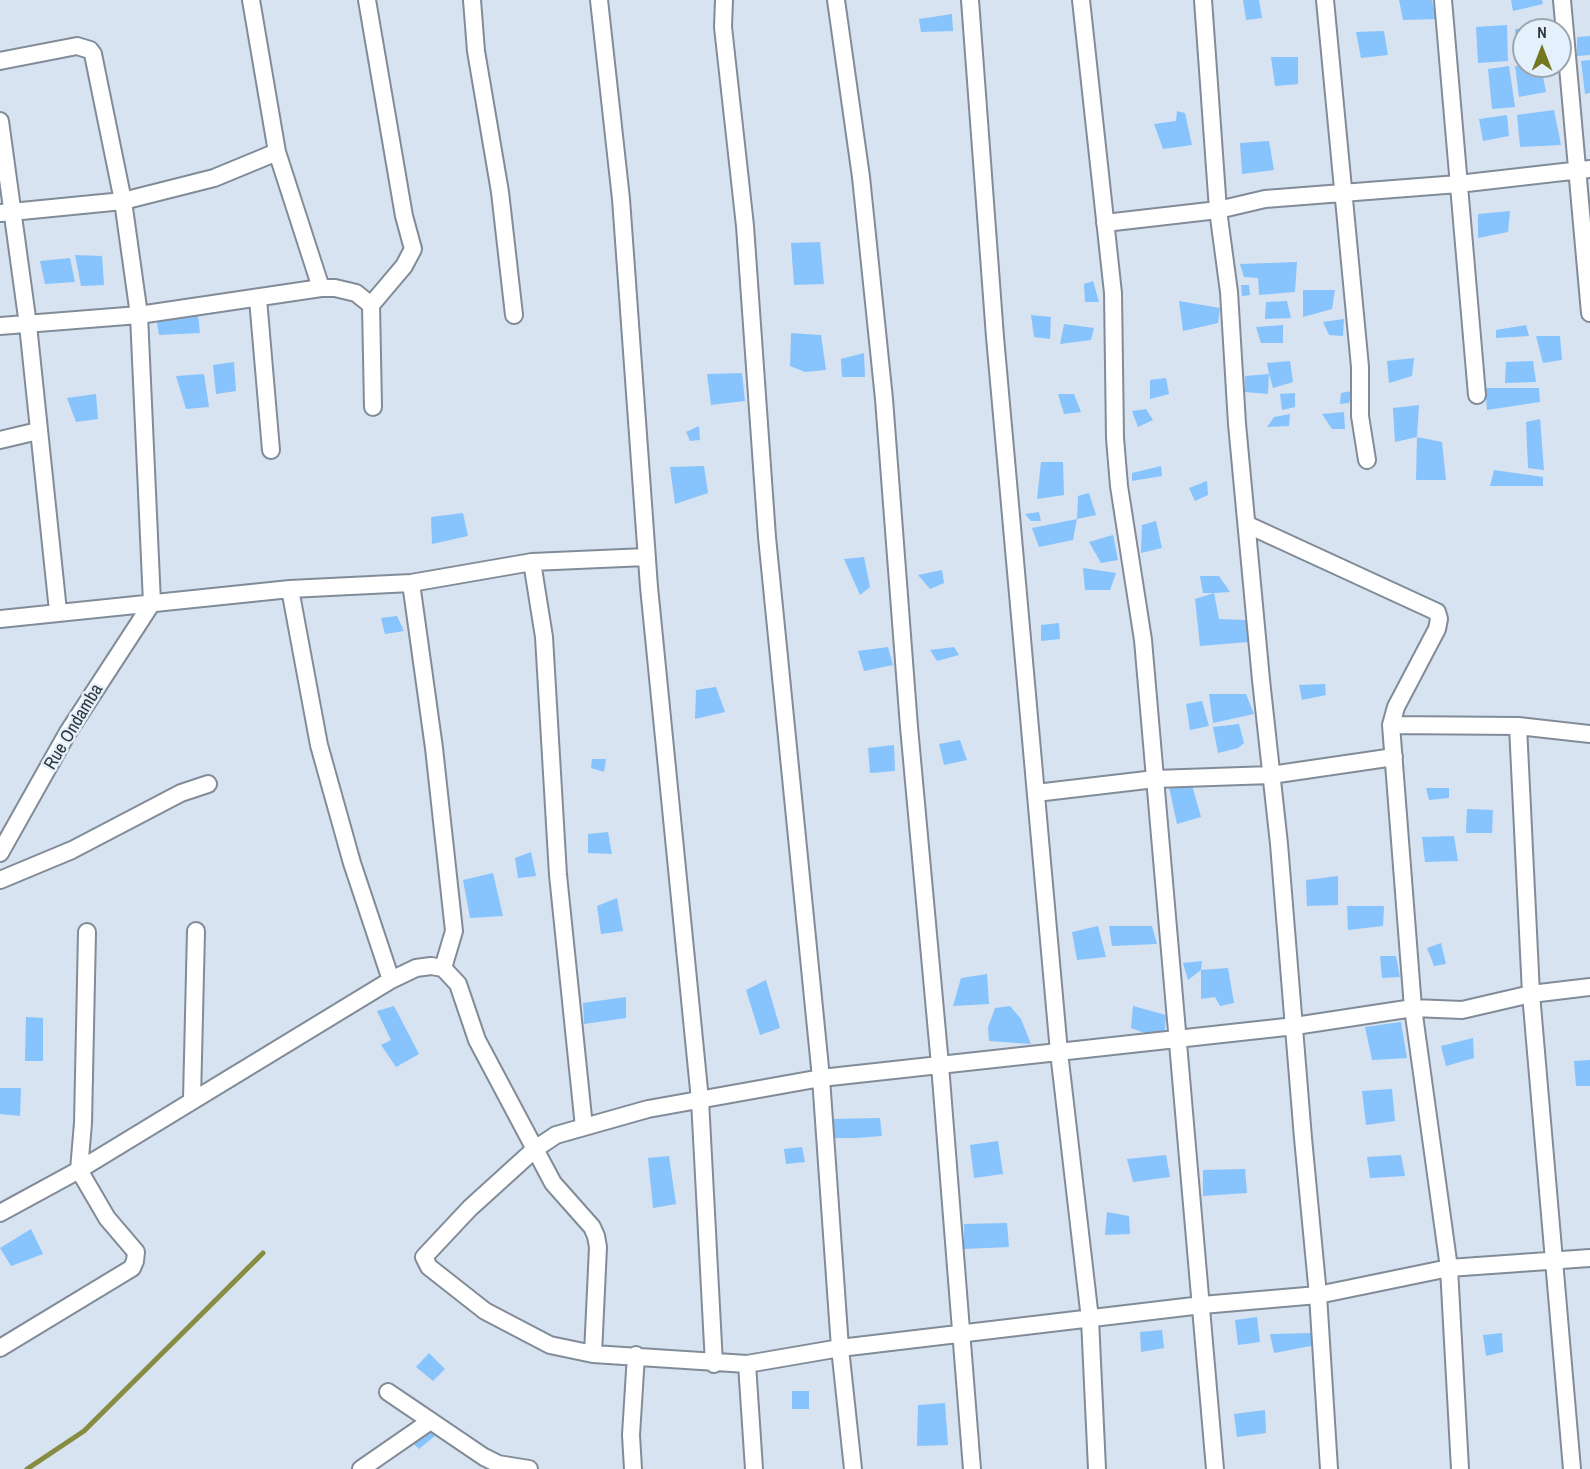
<!DOCTYPE html>
<style>
body{margin:0}
#map{position:relative;width:1590px;height:1469px;overflow:hidden;background:#d7e3f0;font-family:"Archivo Narrow",sans-serif}
canvas{display:block}
.north{position:absolute;left:1512px;top:18px;width:60px;height:60px;box-sizing:border-box;background:#e4f1fd;border:2px solid #9ca6af;border-radius:50%;rotate:0deg;font-size:16px;font-weight:700;line-height:24px;text-align:center;color:#31363a}
.north::after{content:'';display:block;margin:auto;width:21px;height:27px;background:#727720;clip-path:polygon(50% 0,100% 100%,50% 72%,0 100%)}
</style>
<div id="map">
<canvas width="1590" height="1469"></canvas>
<div class="north">N</div>
</div>
<script>
const g = document.querySelector('canvas').getContext('2d');
g.lineJoin = 'round';
function toPath(rows) {
  const path = new Path2D();
  for (const r of rows) {
    path.moveTo(r[0], r[1]);
    for (let i = 2; i < r.length; i += 2) path.lineTo(r[i], r[i + 1]);
  }
  return path;
}
function strokePath(path, color, width, dash) {
  g.strokeStyle = color;
  g.lineWidth = width;
  g.lineCap = dash ? 'butt' : 'round';
  g.setLineDash(dash || []);
  g.stroke(path);
}
function fillPath(path, color) {
  g.fillStyle = color;
  g.fill(path, 'evenodd');
}
function drawText(font, color, halo, rows, align = 'center') {
  g.font = font + ' "Archivo Narrow",sans-serif';
  g.lineWidth = 5;
  g.setLineDash([]);
  g.textBaseline = 'middle';
  g.strokeStyle = halo;
  g.fillStyle = color;
  for (const [text, x, y, turn = 0] of rows) {
    g.save();
    g.translate(x, y);
    g.rotate((+turn || 0) * Math.PI / 180);
    g.textAlign = isNaN(turn) ? turn : align;
    if (halo) g.strokeText(text, 0, 0);
    g.fillText(text, 0, 0);
    g.restore();
  }
}
const stream = toPath([
 [27,1469,84,1431,263,1253]
]);
const building = toPath([
 [1243,0,1259,0,1262,18,1246,20],
 [1399,0,1432,0,1436,19,1403,20],
 [1511,0,1542,0,1543,4,1513,11],
 [952,14,953,31,921,32,919,19],
 [1507,25,1508,61,1478,63,1476,27],
 [1538,27,1539,30,1524,30,1524,58,1518,59,1515,29],
 [1384,31,1388,55,1361,58,1356,32],
 [1590,36,1590,55,1577,56,1577,37],
 [1271,57,1298,57,1298,84,1275,86],
 [1590,60,1590,93,1585,94,1581,61],
 [1509,66,1515,107,1492,109,1488,69],
 [1515,66,1541,66,1546,92,1519,97],
 [1554,110,1561,145,1520,147,1517,115],
 [1177,111,1185,113,1192,145,1163,149,1154,124,1176,121],
 [1507,115,1509,136,1483,141,1479,119],
 [1269,141,1274,170,1242,174,1240,143],
 [1510,211,1508,232,1478,238,1478,214],
 [820,242,824,284,794,285,791,243],
 [75,255,102,256,104,285,81,286],
 [70,258,75,282,45,284,40,261],
 [1297,262,1295,292,1259,295,1258,278,1244,277,1240,264],
 [1093,281,1099,302,1085,302,1084,284],
 [1241,285,1249,285,1250,295,1242,296],
 [1303,290,1335,290,1332,309,1303,317],
 [1179,301,1220,308,1218,323,1183,331],
 [1287,301,1291,318,1265,319,1266,302],
 [198,314,200,333,159,335,156,317],
 [1031,315,1051,317,1050,339,1034,337],
 [1344,319,1343,336,1329,335,1323,322],
 [1064,324,1094,328,1091,340,1060,344],
 [1283,325,1283,343,1261,343,1256,327],
 [1526,325,1529,336,1496,338,1496,330],
 [791,333,821,335,826,370,805,372,790,366],
 [1536,336,1560,336,1562,360,1543,363],
 [864,353,865,377,842,377,841,359],
 [1414,358,1412,376,1389,383,1387,361],
 [1290,361,1293,382,1273,388,1269,374,1268,394,1245,392,1245,376,1269,374,1267,363],
 [1533,361,1536,382,1505,383,1506,362],
 [234,362,236,391,216,394,213,365],
 [742,373,745,401,711,405,707,374],
 [204,374,209,407,186,409,176,376],
 [1166,378,1169,394,1150,399,1150,380],
 [1485,388,1539,388,1540,402,1487,410],
 [1352,391,1349,403,1340,404,1341,393],
 [1295,393,1295,407,1282,410,1280,394],
 [96,394,98,419,76,422,67,398],
 [1058,394,1074,394,1081,412,1064,414],
 [1419,405,1417,437,1395,442,1393,408],
 [1146,409,1153,420,1138,427,1132,411],
 [1344,412,1345,429,1332,429,1322,414],
 [1290,414,1289,426,1267,427,1274,417],
 [1540,419,1544,470,1528,468,1526,422],
 [699,426,700,440,690,441,686,432],
 [1417,437,1442,442,1446,480,1416,480],
 [1041,462,1063,462,1064,495,1037,499],
 [704,466,708,493,675,504,670,467],
 [1161,466,1162,476,1132,481,1132,473],
 [1494,470,1543,477,1543,486,1490,486],
 [1207,481,1208,495,1195,501,1189,488],
 [1089,493,1096,515,1077,519,1078,496],
 [1039,512,1041,521,1031,521,1025,514],
 [463,513,468,536,432,544,431,517],
 [1077,519,1073,540,1039,547,1032,528],
 [1156,521,1162,548,1141,553,1142,525],
 [1113,535,1118,560,1101,563,1089,542],
 [864,557,870,587,860,595,844,559],
 [1083,568,1116,573,1110,590,1085,590],
 [942,570,944,583,930,589,918,575],
 [1200,576,1219,576,1230,592,1214,593,1219,619,1246,620,1248,642,1200,646,1195,599,1214,593,1203,593],
 [397,616,404,631,385,634,381,618],
 [1059,623,1060,639,1041,641,1041,625],
 [888,647,893,665,864,671,858,651],
 [954,647,959,655,937,661,930,650],
 [1325,684,1326,695,1302,700,1299,685],
 [716,687,725,712,695,719,696,690],
 [1209,694,1246,694,1254,714,1213,723],
 [1202,701,1209,726,1190,730,1186,704],
 [1239,724,1244,743,1238,748,1218,753,1213,727],
 [960,740,967,760,944,765,939,744],
 [894,745,895,771,870,773,868,748],
 [592,759,606,759,604,772,591,768],
 [1167,778,1190,778,1201,817,1177,824],
 [1426,788,1449,788,1449,798,1429,800],
 [1467,809,1493,810,1492,833,1466,833],
 [608,832,612,854,588,853,588,834],
 [1454,836,1458,861,1425,862,1422,837],
 [531,852,536,876,518,878,515,858],
 [493,873,503,916,470,918,463,880],
 [1338,876,1338,905,1307,906,1306,880],
 [617,898,623,931,601,934,597,906],
 [1347,906,1384,906,1383,926,1348,930],
 [1098,926,1106,957,1077,960,1072,932],
 [1109,926,1152,926,1157,944,1112,946],
 [1441,943,1446,964,1434,966,1427,948],
 [1380,956,1396,956,1400,977,1382,978],
 [1202,961,1201,970,1188,980,1183,963],
 [1228,968,1234,1003,1220,1006,1215,997,1201,999,1201,970],
 [987,974,989,1004,953,1006,961,978],
 [766,980,780,1028,760,1035,746,990],
 [626,997,626,1018,584,1024,583,1003],
 [394,1006,419,1054,396,1067,381,1045,391,1040,377,1011],
 [1010,1006,1021,1019,1031,1044,989,1041,988,1027,995,1008],
 [1133,1006,1166,1015,1164,1040,1131,1028],
 [26,1017,43,1018,43,1061,25,1061],
 [1401,1022,1407,1058,1372,1060,1365,1027],
 [1473,1038,1474,1058,1446,1066,1441,1046],
 [1590,1060,1590,1086,1576,1086,1574,1061],
 [0,1088,21,1088,20,1116,0,1114],
 [1392,1089,1395,1121,1366,1125,1362,1091],
 [880,1118,882,1136,856,1138,835,1138,829,1119],
 [998,1141,1003,1174,974,1178,970,1145],
 [802,1147,805,1162,786,1164,784,1149],
 [1166,1155,1170,1177,1133,1182,1127,1159],
 [1401,1155,1405,1176,1370,1178,1367,1157],
 [669,1156,676,1204,653,1208,648,1158],
 [1245,1169,1247,1193,1203,1196,1203,1170],
 [1107,1212,1129,1216,1130,1234,1105,1235],
 [1007,1223,1009,1247,964,1249,964,1224],
 [31,1229,43,1254,11,1266,0,1248],
 [1257,1317,1260,1342,1238,1345,1235,1320],
 [1162,1330,1164,1348,1141,1352,1140,1332],
 [1311,1333,1311,1346,1274,1353,1270,1334],
 [1502,1333,1503,1352,1486,1356,1483,1335],
 [429,1353,445,1369,433,1381,416,1367],
 [792,1391,809,1391,809,1409,792,1409],
 [945,1403,948,1445,917,1446,918,1405],
 [1265,1410,1266,1433,1237,1437,1234,1414],
 [429,1422,436,1435,419,1449,407,1437]
]);
const minor = toPath([
 [251,0,277,152,321,288],
 [472,0,476,51,500,192,514,315],
 [599,0,621,199,649,587,700,1100,714,1364],
 [724,0,723,27,745,226,767,537,821,1078,840,1348,853,1469],
 [836,0,861,177,884,399,909,727,940,1065,972,1469],
 [970,0,995,337,1059,1052,1090,1319,1097,1469],
 [1081,0,1113,293,1115,438,1119,486,1143,640,1215,1469],
 [1203,0,1218,210,1229,292,1237,424,1261,680,1279,844,1303,1138,1318,1295,1329,1469],
 [1325,0,1360,367,1360,416,1367,460],
 [1443,0,1477,395],
 [1562,0,1590,313],
 [0,61,77,46,90,50,93,54,123,201,139,315,152,603,68,732,0,853],
 [0,121,28,325,58,611],
 [1,213,123,201,214,178,277,152],
 [1105,223,1218,210,1265,199,1458,184,1590,169],
 [258,299,271,450],
 [371,305,373,407],
 [0,326,139,315,321,288,335,288,356,293,371,305,404,266,413,249,404,216,367,0],
 [0,440,38,431],
 [1248,525,1437,612,1439,619,1437,629,1396,707,1391,725,1413,1008,1449,1268,1460,1469],
 [532,562,544,637,558,875,584,1127],
 [411,583,434,748,454,931,443,968],
 [290,589,319,745,352,863,391,980],
 [0,619,290,589,411,583,532,562,646,557],
 [1391,725,1518,726,1590,734],
 [1518,726,1531,994,1572,1469],
 [1036,793,1155,779,1271,775,1394,757],
 [0,880,72,850,181,793,208,784],
 [1590,987,1531,994,1462,1010,1413,1008,1295,1026,821,1078,648,1109,556,1135,535,1149,470,1208,424,1257,429,1267,485,1311,550,1345,593,1354,747,1364,840,1348,1202,1305,1318,1295,1449,1268,1590,1258],
 [192,1099,196,931],
 [0,1213,79,1170,391,980,416,968,431,966,443,968,458,984,477,1040,553,1183,592,1227,596,1236,598,1247,593,1354],
 [0,1348,132,1268,135,1261,136,1252,107,1218,79,1170,83,1123,87,932],
 [747,1364,754,1469],
 [388,1392,484,1457,498,1464,529,1469],
 [361,1469,429,1422],
 [633,1469,631,1435,636,1355]
]);
const streetNames = [
 ["Rue Ondamba",74,727,-59]
];
strokePath(stream, '#878d40', 5);
fillPath(building, '#87c3fc');
strokePath(minor, '#818c98', 20);
strokePath(minor, '#fff', 16);
drawText('18px', '#31363a', '#e4f1fd', streetNames);
</script>
